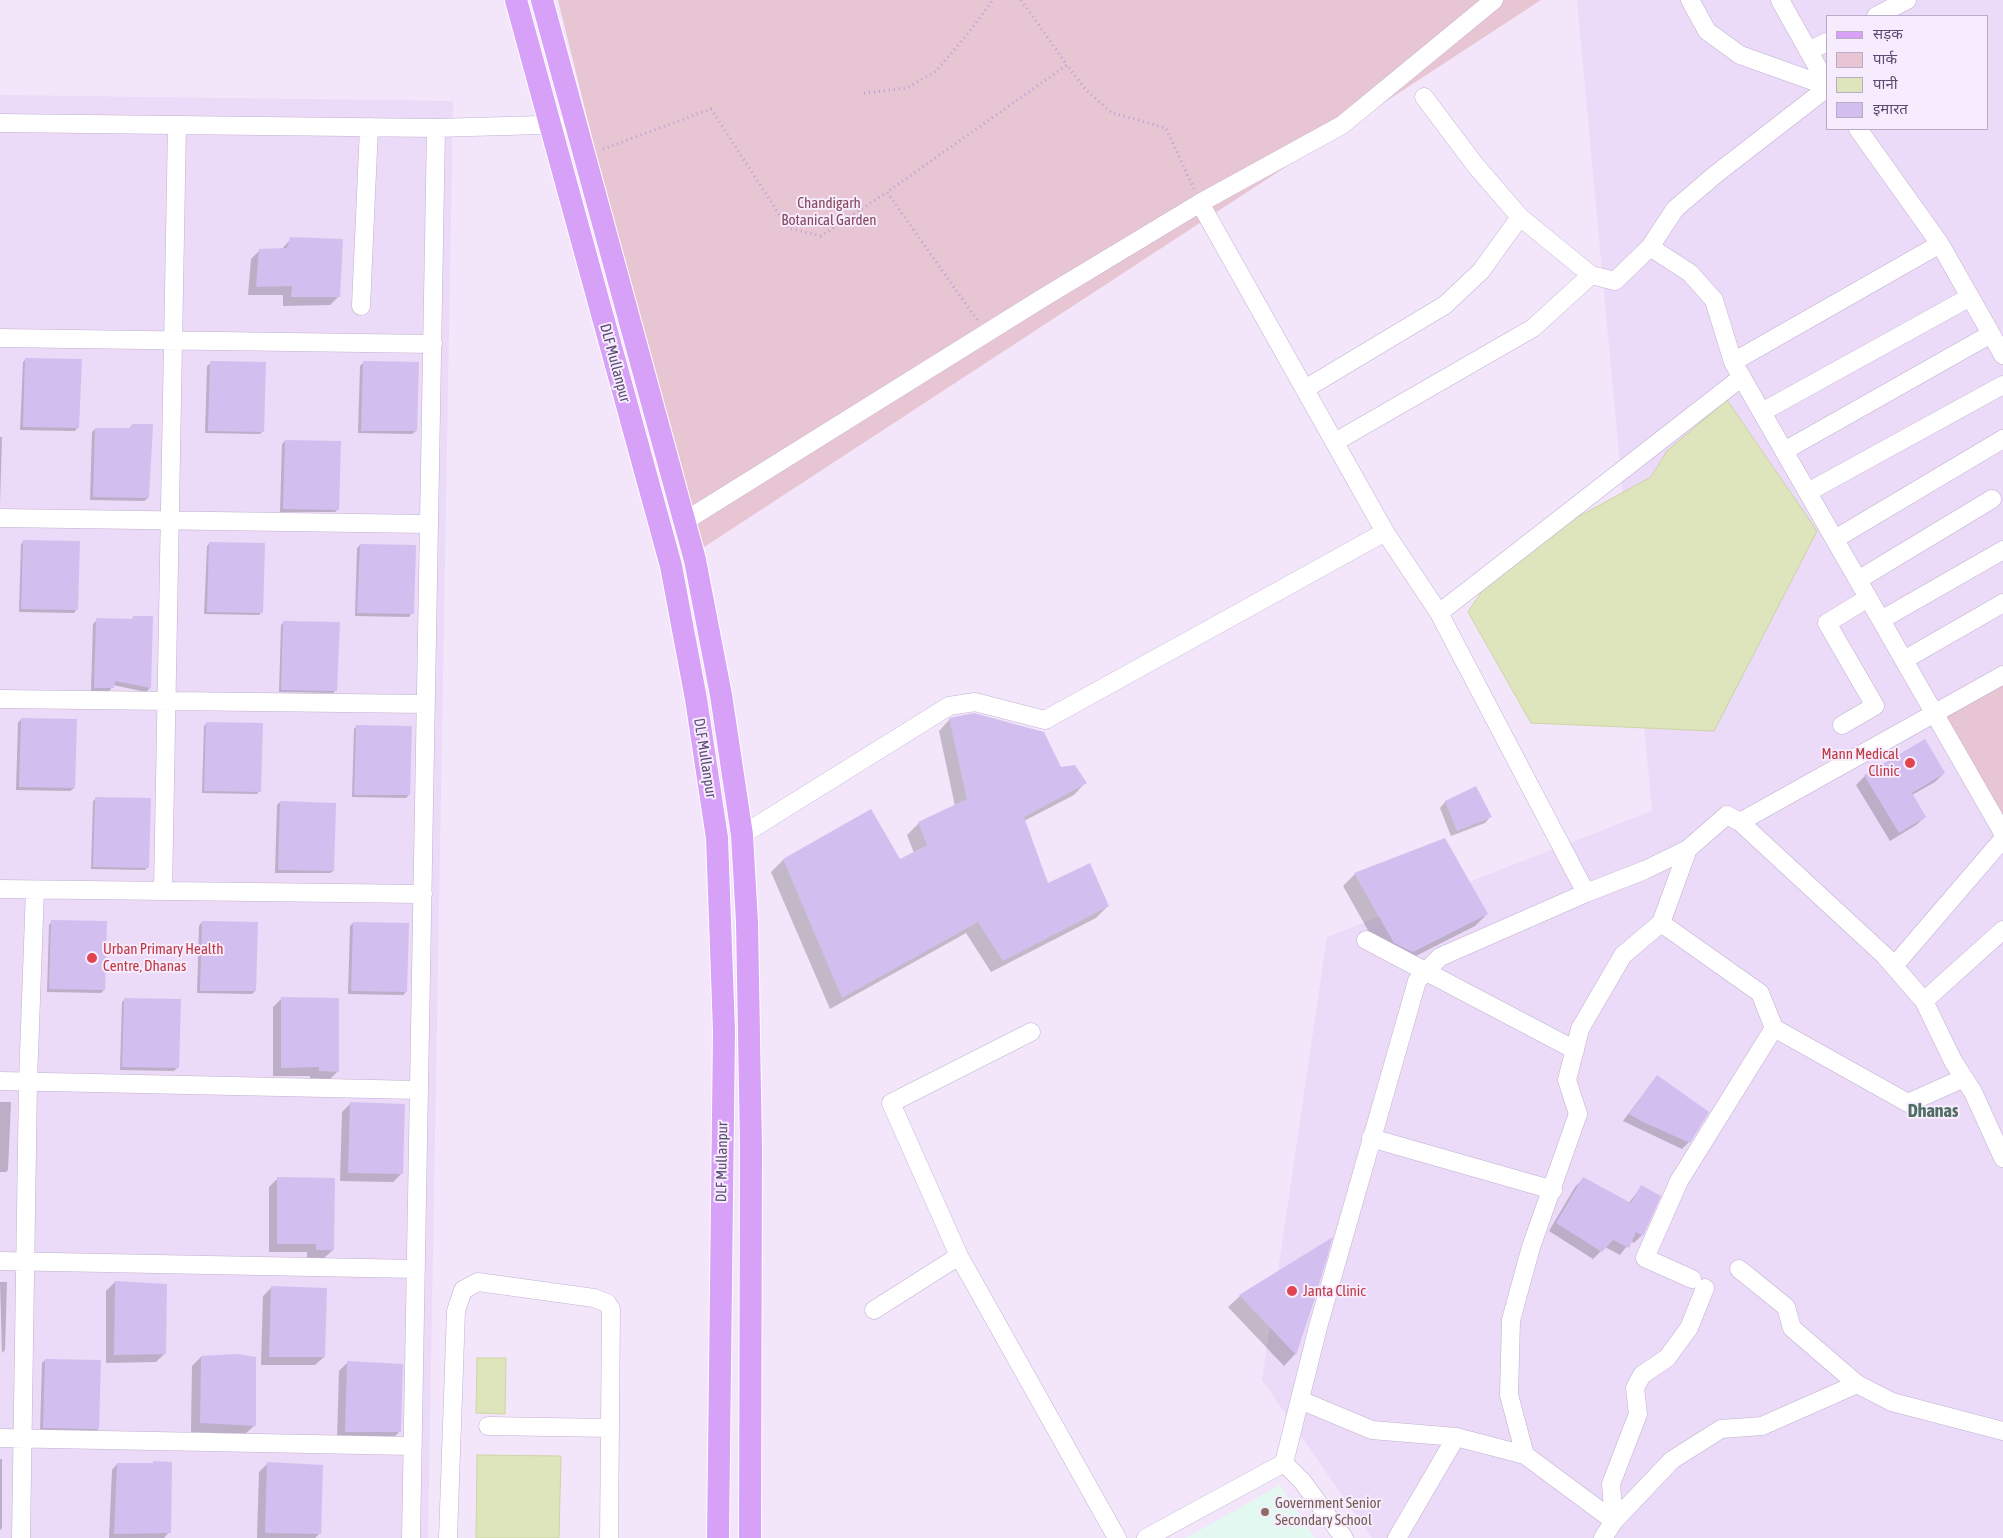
<!DOCTYPE html>
<meta charset="utf-8">
<style>
body{margin:0}
#map{position:relative;width:2003px;height:1538px;overflow:hidden;background:#f3e6fb;font-family:"Asap Condensed","Noto Sans Devanagari",sans-serif}
canvas{display:block}
.legend{position:absolute;left:1826px;top:15px;width:162px;height:115px;box-sizing:border-box;background:#f7ecfe;border:1px solid #b8acc6;margin:0;padding:6px 9px;list-style:none;font-size:15px;color:#5a4c73}
.legend li{display:flex;align-items:center;gap:10px;height:25px}
.legend b{width:25px;border:1px solid #b8acc6}
</style>
<div id="map">
<canvas width="2003" height="1538"></canvas>
<ul class="legend">
<li><b style="height:6px;background:#d7a1f7"></b>सड़क</li>
<li><b style="height:14px;background:#e8c5d3"></b>पार्क</li>
<li><b style="height:14px;background:#dee4bb"></b>पानी</li>
<li><b style="height:14px;background:#d2bfef"></b>इमारत</li>
</ul>
</div>
<script>
const g = document.querySelector('canvas').getContext('2d');
g.lineJoin = 'round';
function fillPath(path, color) {
  g.fillStyle = color;
  g.fill(path, 'evenodd');
}
function toPath(rows) {
  const path = new Path2D();
  for (const r of rows) {
    path.moveTo(r[0], r[1]);
    for (let i = 2; i < r.length; i += 2) path.lineTo(r[i], r[i + 1]);
  }
  return path;
}
function strokePath(path, color, width, dash) {
  g.strokeStyle = color;
  g.lineWidth = width;
  g.lineCap = dash ? 'butt' : 'round';
  g.setLineDash(dash || []);
  g.stroke(path);
}
function drawText(font, color, halo, rows, align = 'center') {
  g.font = font + ' "Asap Condensed",sans-serif';
  g.lineWidth = 4;
  g.setLineDash([]);
  g.textBaseline = 'middle';
  g.strokeStyle = halo;
  g.fillStyle = color;
  for (const [text, x, y, turn = 0] of rows) {
    g.save();
    g.translate(x, y);
    g.rotate((+turn || 0) * Math.PI / 180);
    g.textAlign = isNaN(turn) ? turn : align;
    if (halo) g.strokeText(text, 0, 0);
    g.fillText(text, 0, 0);
    g.restore();
  }
}
const residential = toPath([
 [1577,0,2003,0,2003,1538,1372,1538,1262,1380,1327,937,1652,811],
 [1827,16,1987,16,1987,129,1827,129],
 [0,95,453,101,428,1538,0,1538]
]);
const education = toPath([
 [1280,1485,1315,1538,1186,1538]
]);
const green = toPath([
 [558,0,1541,0,695,553],
 [2003,681,2003,833,1937,719]
]);
const water = toPath([
 [1727,400,1817,531,1714,731,1531,723,1468,612,1505,557,1651,477,1667,451,1727,400],
 [477,1358,506,1358,505,1414,476,1413,477,1358],
 [477,1455,561,1456,559,1538,476,1538,477,1455]
]);
const shadow = toPath([
 [291,239,339,296,330,305,283,306,283,295,248,295,251,259,260,250,281,250],
 [26,359,78,427,75,431,20,430,23,362],
 [211,363,263,431,260,434,205,433,207,366],
 [363,363,416,431,412,434,358,433,360,366],
 [132,425,148,498,144,501,90,500,92,432,95,429,129,429],
 [0,437,2,437,0,505],
 [285,441,338,509,335,512,280,512,282,444],
 [24,541,76,610,74,613,19,612,21,544],
 [209,544,262,612,259,615,204,614,207,546],
 [360,545,412,613,409,617,355,616,357,548],
 [134,617,150,688,146,692,113,685,109,692,91,691,93,624,97,620,130,621],
 [284,622,336,690,333,693,279,692,281,625],
 [21,719,74,788,70,791,16,790,18,723],
 [950,719,1085,783,1074,795,1024,821,1048,884,1108,906,1096,918,991,972,966,933,830,1009,771,872,783,860,899,861,914,853,907,835,919,823,955,806,939,731],
 [207,723,259,791,257,794,202,793,204,726],
 [357,726,409,795,406,798,352,797,354,729],
 [1944,773,1935,782,1912,795,1925,817,1916,825,1890,841,1856,785,1865,776],
 [1476,788,1490,817,1485,823,1451,836,1440,808,1445,802],
 [96,799,148,867,145,870,91,869,93,801],
 [280,802,333,871,330,873,275,873,277,805],
 [1355,874,1487,914,1475,926,1400,964,1382,955,1343,886],
 [52,921,104,990,101,993,47,992,49,925],
 [202,922,255,991,252,994,197,993,199,926],
 [353,923,406,992,403,995,348,994,350,926],
 [282,998,338,1071,329,1080,310,1080,310,1076,273,1076,273,1007],
 [125,999,177,1068,174,1071,120,1070,122,1002],
 [1657,1076,1689,1142,1682,1149,1623,1121],
 [0,1102,11,1102,8,1170,6,1172,0,1172],
 [351,1103,402,1173,393,1182,340,1181,342,1112],
 [278,1178,333,1250,324,1258,307,1259,307,1252,269,1252,269,1187],
 [1583,1179,1629,1203,1641,1187,1642,1235,1634,1243,1631,1241,1620,1255,1605,1247,1593,1259,1549,1231,1575,1187],
 [1330,1240,1295,1354,1284,1366,1228,1307,1240,1296],
 [0,1282,7,1282,5,1350,2,1353],
 [115,1282,165,1353,156,1362,106,1363,106,1291],
 [272,1287,324,1357,315,1365,261,1365,263,1296],
 [201,1357,254,1426,245,1434,191,1432,192,1366],
 [45,1360,98,1429,95,1432,40,1431,42,1363],
 [348,1362,399,1432,390,1441,337,1440,339,1371],
 [0,1459,2,1459,2,1528,0,1530],
 [268,1463,320,1533,315,1538,257,1538,259,1472],
 [117,1464,169,1532,164,1538,109,1538,112,1470]
]);
const building = toPath([
 [290,237,343,239,340,297,291,297,292,286,256,287,259,249,287,248],
 [25,358,82,359,79,428,23,427],
 [210,361,266,362,264,432,208,431],
 [363,361,419,362,417,431,361,431],
 [132,424,153,424,149,498,93,497,95,428,131,428],
 [285,440,341,441,339,510,283,509],
 [23,540,80,541,78,610,21,609],
 [209,542,265,543,263,613,207,612],
 [360,544,416,545,414,614,357,613],
 [133,616,153,616,151,688,115,681,114,688,94,688,96,618,133,619],
 [283,621,340,622,337,691,281,690],
 [974,713,1044,732,1061,767,1075,765,1087,783,1024,817,1048,883,1090,863,1109,906,1003,961,978,922,842,998,783,859,871,809,900,859,927,845,918,822,967,799,949,718],
 [21,718,77,719,75,788,19,787],
 [206,722,263,723,261,792,204,791],
 [356,725,412,726,410,795,354,795],
 [1925,739,1945,773,1912,793,1926,817,1899,833,1864,775],
 [1476,786,1492,817,1457,831,1445,801],
 [95,797,151,798,149,868,93,867],
 [280,801,336,803,334,871,278,870],
 [1445,838,1488,914,1413,952,1394,943,1354,873],
 [51,920,107,921,105,990,49,989],
 [202,921,258,922,256,991,200,991],
 [353,922,409,923,407,992,351,991],
 [281,997,339,998,339,1072,319,1071,319,1067,281,1068],
 [124,998,181,999,179,1068,122,1067],
 [1657,1075,1709,1112,1690,1143,1641,1121,1629,1114],
 [350,1102,405,1104,403,1174,348,1173],
 [277,1177,335,1178,334,1250,316,1250,316,1244,277,1244],
 [1583,1177,1631,1203,1641,1185,1661,1196,1643,1236,1636,1232,1629,1248,1613,1240,1602,1252,1556,1223],
 [1333,1237,1315,1298,1296,1355,1239,1295],
 [115,1281,167,1284,166,1354,114,1355],
 [271,1286,327,1288,325,1357,269,1357],
 [237,1354,256,1357,256,1426,200,1423,201,1356],
 [45,1359,101,1360,99,1429,43,1428],
 [347,1361,403,1364,401,1432,345,1432],
 [153,1461,172,1462,171,1533,114,1534,117,1463,153,1463],
 [267,1462,323,1465,321,1534,265,1533]
]);
const path = toPath([
 [1021,0,1067,65],
 [864,93,907,88,936,71,966,36,993,0],
 [603,149,711,109,788,228,821,236,887,192],
 [977,320,887,192,1067,65,1086,90,1112,113,1166,128,1194,189]
]);
const minor = toPath([
 [1690,0,1707,31,1740,55,1827,86],
 [1780,0,1827,84],
 [1876,16,1907,0],
 [1808,51,1827,42],
 [1424,97,1476,166,1520,217,1591,275,1615,281,1650,247,1675,209,1716,174,1827,88],
 [0,123,436,128,576,124],
 [1858,129,1940,244,2003,355],
 [1200,203,1385,532,1439,613,1586,893],
 [1940,244,1733,362,2003,833],
 [1650,247,1690,273,1714,300,1733,362],
 [361,306,369,127],
 [0,338,433,344],
 [1305,389,1445,305,1481,271,1520,217],
 [1762,412,1970,297],
 [1335,442,1533,328,1591,275],
 [1784,451,1991,334],
 [1808,492,2003,385],
 [0,518,429,524],
 [685,521,1041,299,1200,203,1342,125,1494,0],
 [1835,539,2003,439],
 [1858,580,1992,499],
 [1439,613,1742,377],
 [1881,620,2003,550],
 [1904,660,2003,603],
 [0,699,426,704],
 [1842,725,1875,706,1827,623,1868,598],
 [1740,822,2003,675],
 [742,835,949,706,975,702,1045,720,1385,532],
 [0,889,423,894],
 [163,891,177,125],
 [1661,923,1760,993,1774,1028,1908,1103,1964,1078],
 [1366,940,1575,1050],
 [1894,966,2003,839],
 [1924,1001,2003,930],
 [1031,1032,891,1103,959,1256,1117,1538],
 [0,1081,419,1090],
 [1371,1138,1553,1190],
 [0,1261,416,1269],
 [1739,1269,1786,1307,1792,1328,1857,1384,1892,1402,2003,1431],
 [1692,1279,1645,1258,1679,1181,1774,1028],
 [874,1310,959,1256],
 [1300,1400,1372,1430,1456,1437,1525,1455],
 [488,1426,610,1428],
 [0,1438,413,1446],
 [1284,1463,1302,1481,1344,1538],
 [1614,1521,1525,1455,1509,1395,1511,1320,1531,1247,1578,1114,1567,1080,1580,1029,1623,955,1661,923,1688,849],
 [1614,1521,1611,1484,1638,1414,1635,1388,1642,1375,1667,1358,1689,1328,1705,1288],
 [21,1538,28,1081,35,890],
 [411,1538,436,128],
 [448,1538,456,1311,463,1290,478,1282,594,1298,607,1303,611,1309,609,1538],
 [1146,1538,1284,1463,1318,1327,1417,981,1440,957,1586,893,1645,870,1688,849,1727,815,1740,822,1885,956,1924,1001,1953,1061,1973,1092,2003,1158],
 [1397,1538,1456,1437],
 [1603,1538,1614,1521,1672,1460,1721,1429,1762,1426,1857,1384]
]);
const major = toPath([
 [516,0,671,566,696,699,717,838,724,1031,718,1538],
 [542,0,695,560,721,695,742,835,747,922,751,1147,750,1538]
]);
const markers = [
 [1910,763,6,"#e0444e"],
 [92,958,6,"#e0444e"],
 [1292,1291,6,"#e0444e"],
 [1265,1512,5,"#8d6e63"]
];
const parkNames = [
 ["Chandigarh",829,203],
 ["Botanical Garden",829,220]
];
const streetNames = [
 ["DLF Mullanpur",615,363,75],
 ["DLF Mullanpur",705,758,81],
 ["DLF Mullanpur",722,1162,-89]
];
const healthNames = [
 ["Mann Medical",1899,754,"right"],
 ["Clinic",1899,771,"right"],
 ["Urban Primary Health",103,949],
 ["Centre, Dhanas",103,966],
 ["Janta Clinic",1303,1291]
];
const educationNames = [
 ["Government Senior",1275,1503],
 ["Secondary School",1275,1520]
];
const quarterNames = [
 ["Dhanas",1933,1111]
];
fillPath(residential, '#ebdaf8');
fillPath(education, '#e2f8f0');
fillPath(green, '#e8c5d3');
fillPath(water, '#dee4bb');
strokePath(water, '#cdd5a2', 1);
fillPath(shadow, '#0003');
fillPath(building, '#d2bfef');
strokePath(minor, '#c0b1d1', 19);
strokePath(major, '#fff', 24);
strokePath(path, '#b5a2d4', 3, [1, 4]);
strokePath(minor, '#fff', 18);
strokePath(major, '#d7a1f7', 22);
for (const [x, y, r, color] of markers) {
  const dot = new Path2D();
  dot.arc(x, y, r, 0, 2 * Math.PI);
  g.fillStyle = color;
  g.fill(dot);
  strokePath(dot, '#f7ecfe', 2);
}
drawText('15px', '#844a5b', '#f7ecfe', parkNames);
drawText('15px', '#5a4c73', '#f7ecfe', streetNames);
drawText('15px', '#be3a42', '#f7ecfe', healthNames, 'left');
drawText('15px', '#785e54', '#f7ecfe', educationNames, 'left');
drawText('bold 18px', '#4e6e64', '#f7ecfe', quarterNames);
</script>
